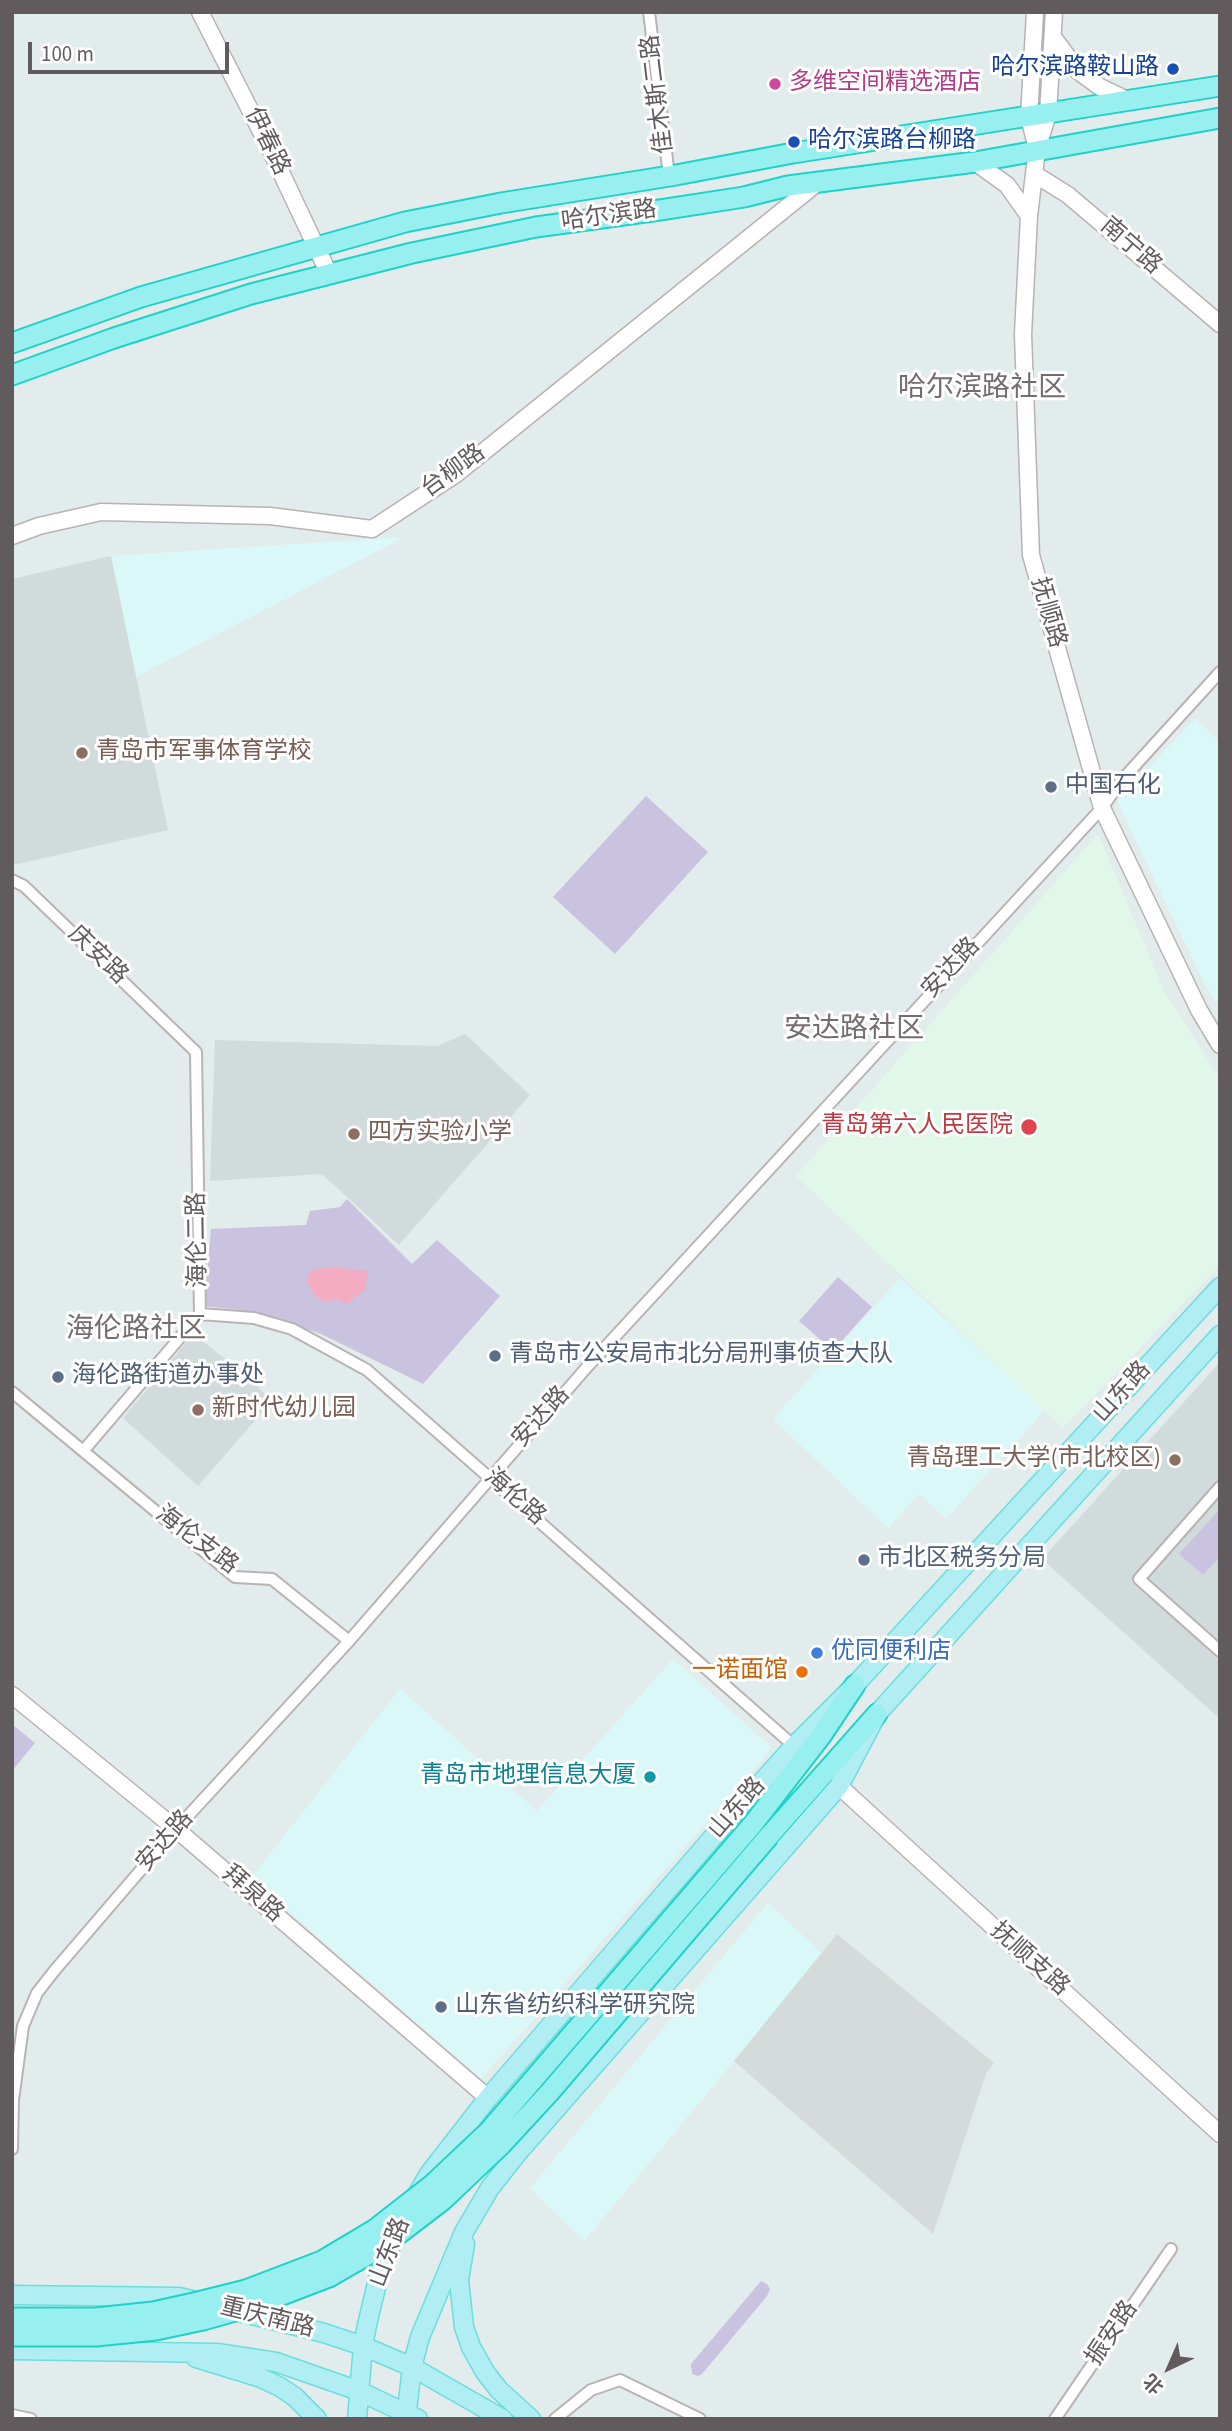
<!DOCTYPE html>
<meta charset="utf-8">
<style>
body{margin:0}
#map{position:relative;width:1232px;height:2431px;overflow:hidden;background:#e3ecec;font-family:"Source Sans 3","Noto Sans SC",sans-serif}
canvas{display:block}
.frame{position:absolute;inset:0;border:14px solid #625b5d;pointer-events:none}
.north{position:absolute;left:1134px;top:2333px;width:70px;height:70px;-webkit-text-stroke:5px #fff;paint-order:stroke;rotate:224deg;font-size:19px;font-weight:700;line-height:28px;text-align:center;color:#625b5d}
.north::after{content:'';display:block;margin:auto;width:24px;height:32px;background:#625b5d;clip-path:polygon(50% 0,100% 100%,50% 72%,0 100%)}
.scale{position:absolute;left:28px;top:42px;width:201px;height:32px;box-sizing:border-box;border:4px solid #625b5d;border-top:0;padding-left:9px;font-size:21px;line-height:24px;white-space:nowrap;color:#625b5d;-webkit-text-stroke:5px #fff;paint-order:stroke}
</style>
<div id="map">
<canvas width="1232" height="2431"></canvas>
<div class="frame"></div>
<div class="north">北</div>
<div class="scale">100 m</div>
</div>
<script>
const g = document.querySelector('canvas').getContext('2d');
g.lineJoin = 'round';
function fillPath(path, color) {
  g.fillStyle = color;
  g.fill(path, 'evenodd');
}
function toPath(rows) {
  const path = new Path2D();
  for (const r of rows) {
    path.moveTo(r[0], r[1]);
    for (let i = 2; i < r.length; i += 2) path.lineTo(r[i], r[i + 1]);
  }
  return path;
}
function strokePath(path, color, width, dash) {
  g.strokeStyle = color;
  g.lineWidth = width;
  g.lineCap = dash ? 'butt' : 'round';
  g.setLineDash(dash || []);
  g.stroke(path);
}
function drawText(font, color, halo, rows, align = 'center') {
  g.font = font + ' "Source Sans 3","Noto Sans SC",sans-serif';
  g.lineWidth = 6;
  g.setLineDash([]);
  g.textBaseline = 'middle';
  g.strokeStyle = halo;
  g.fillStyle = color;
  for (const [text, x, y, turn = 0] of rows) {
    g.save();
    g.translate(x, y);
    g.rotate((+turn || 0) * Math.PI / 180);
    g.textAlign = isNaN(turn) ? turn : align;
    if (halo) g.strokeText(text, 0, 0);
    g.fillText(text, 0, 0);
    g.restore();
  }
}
const commercial = toPath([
 [404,537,136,677,111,556],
 [1195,719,1220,742,1220,1007,1206,987,1117,801],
 [900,1278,1045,1410,946,1519,919,1494,888,1528,773,1419],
 [673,1659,772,1748,481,2079,251,1878,400,1689,537,1811],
 [768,1903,822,1953,734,2061,584,2241,530,2188]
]);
const industrial = toPath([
 [837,1934,994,2063,986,2074,933,2234,734,2061]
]);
const education = toPath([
 [111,556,168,830,13,865,12,579],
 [465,1034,530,1095,399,1245,322,1174,210,1181,215,1040,437,1046],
 [193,1334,244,1373,272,1401,198,1486,123,1418],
 [1220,1362,1220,1719,1042,1559]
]);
const medical = toPath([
 [1098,834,1164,991,1220,1079,1220,1265,1063,1428,796,1176]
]);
const green = toPath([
 [646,796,708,852,615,954,553,897],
 [347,1199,412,1264,437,1240,500,1296,423,1384,321,1334,257,1312,204,1306,211,1229,306,1225,310,1211,340,1207],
 [838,1277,872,1307,833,1351,799,1321],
 [1220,1509,1220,1557,1203,1575,1179,1554],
 [12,1724,35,1743,12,1771],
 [761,2281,767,2284,770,2289,767,2296,702,2374,698,2376,692,2374,691,2364]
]);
const water = toPath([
 [331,1267,368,1271,365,1290,346,1304,336,1299,326,1302,315,1296,306,1280,312,1270]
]);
const street = toPath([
 [649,12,669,176],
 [12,880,24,886,196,1052,200,1314,84,1450],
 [200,1314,254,1318,292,1329,367,1370,794,1746],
 [12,1392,235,1577,272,1579,349,1641],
 [1220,1487,1139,1579,1220,1651],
 [12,2149,13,2100,23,2026,37,1993,55,1970,176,1829,349,1641,587,1367,1102,808,1121,781,1220,672],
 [12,2415,31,2419],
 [555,2419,591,2390,620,2380,700,2419],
 [1055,2419,1171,2249]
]);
const secondary = toPath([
 [200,12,269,147,329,274],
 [1035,12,1029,117,1037,149],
 [1054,12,1048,114,1037,149,1029,216,1023,334,1031,555,1102,808,1199,1010,1220,1045],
 [1053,37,1078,71,1100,87,1127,100],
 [975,162,1007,185,1029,216],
 [1036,175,1068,195,1220,324],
 [12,536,39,526,101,512,270,516,372,529,456,474,817,183],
 [12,1695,176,1829,488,2098],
 [839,1786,1220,2134]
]);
const primary = toPath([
 [416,2196,429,2174,488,2098,732,1815,794,1746,855,1685,1220,1287],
 [465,2244,459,2280,464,2327,471,2347,485,2372,499,2390,531,2419],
 [12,2295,179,2297,201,2302],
 [232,2310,324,2333,363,2346,412,2367,503,2419],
 [12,2350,217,2353,276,2362,359,2391,418,2419],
 [196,2358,261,2378,280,2387,295,2397,317,2419],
 [357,2419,363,2346,367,2325,378,2279,396,2233],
 [406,2419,412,2367,420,2337,464,2232,490,2188,520,2150,839,1786,877,1714,1220,1335]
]);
const highway = toPath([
 [12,343,141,297,405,222,501,203,676,175,793,153,1220,86],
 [12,375,114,338,251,294,412,253,536,227,660,210,744,197,788,186,975,162,1220,118],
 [753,1824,821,1736,855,1685],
 [769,1836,877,1714]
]);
const highwayBridge = toPath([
 [12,2318,96,2318,153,2312,198,2302,246,2290,322,2261,374,2230,433,2184,489,2131,753,1824],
 [12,2336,96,2336,156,2330,203,2320,256,2305,329,2277,383,2246,443,2200,501,2145,549,2093,769,1836]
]);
const markers = [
 [1173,69,7,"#1a4fb4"],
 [775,84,7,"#d1479c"],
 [794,142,7,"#1a4fb4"],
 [82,753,7,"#8d6e63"],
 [1051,787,7,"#5c6f8a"],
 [1029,1127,9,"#e0444e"],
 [354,1134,7,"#8d6e63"],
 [495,1356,7,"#5c6f8a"],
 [58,1377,7,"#5c6f8a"],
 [198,1410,7,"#8d6e63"],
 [1175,1460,7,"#8d6e63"],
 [864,1560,7,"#5c6f8a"],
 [817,1653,7,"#3f7fe0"],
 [802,1672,7,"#e8710a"],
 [650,1777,7,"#0f9aa8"],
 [441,2007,7,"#5c6f8a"]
];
const transitNames = [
 ["哈尔滨路鞍山路",1159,69],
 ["哈尔滨路台柳路",808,142,"left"]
];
const hotelNames = [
 ["多维空间精选酒店",789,84]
];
const streetNames = [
 ["佳木斯二路",659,94,-97],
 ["伊春路",266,142,64],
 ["哈尔滨路",609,217,-8],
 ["南宁路",1130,247,41],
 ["台柳路",454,472,-36],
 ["抚顺路",1047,613,74],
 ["庆安路",97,956,44],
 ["安达路",952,969,-47],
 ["海伦二路",199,1240,-91],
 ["山东路",1123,1393,-48],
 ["安达路",542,1418,-48],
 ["海伦路",514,1498,41],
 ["海伦支路",196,1541,37],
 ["山东路",738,1809,-49],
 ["安达路",166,1842,-49],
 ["拜泉路",252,1895,41],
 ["抚顺支路",1029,1960,42],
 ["山东路",391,2253,-69],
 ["重庆南路",267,2319,14],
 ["振安路",1113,2334,-56]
];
const educationNames = [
 ["青岛市军事体育学校",96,753],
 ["四方实验小学",368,1134],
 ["新时代幼儿园",212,1410],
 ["青岛理工大学(市北校区)",1161,1460,"right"]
];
const serviceNames = [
 ["中国石化",1065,787],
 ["青岛市公安局市北分局刑事侦查大队",509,1356],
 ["海伦路街道办事处",72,1377],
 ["市北区税务分局",878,1560],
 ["山东省纺织科学研究院",455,2007]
];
const healthNames = [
 ["青岛第六人民医院",1013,1127]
];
const shopNames = [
 ["优同便利店",831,1653]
];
const foodNames = [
 ["一诺面馆",788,1672]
];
const cultureNames = [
 ["青岛市地理信息大厦",636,1777]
];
const quarterNames = [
 ["哈尔滨路社区",982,390],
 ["安达路社区",854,1031],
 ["海伦路社区",136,1331]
];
fillPath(commercial, '#dbf8f9');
fillPath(industrial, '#d5dbda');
fillPath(education, '#d2dbdb');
fillPath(medical, '#e1f7e9');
fillPath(green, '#cac3e0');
fillPath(water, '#f3acc2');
strokePath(street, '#b9b3b4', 14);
strokePath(secondary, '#b9b2b3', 19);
strokePath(primary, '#6adedb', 21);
strokePath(highway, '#1dd2c7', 23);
strokePath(street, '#fff', 10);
strokePath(secondary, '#fff', 16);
strokePath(primary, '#b0eef4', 18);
strokePath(highway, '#97efef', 19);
strokePath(highwayBridge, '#1dd2c7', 23, []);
strokePath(highwayBridge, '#97efef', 19);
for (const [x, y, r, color] of markers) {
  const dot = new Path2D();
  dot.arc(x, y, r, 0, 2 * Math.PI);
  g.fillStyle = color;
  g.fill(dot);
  strokePath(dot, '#fff', 2.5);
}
drawText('24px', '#164399', '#fff', transitNames, 'right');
drawText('24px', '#b23c85', '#fff', hotelNames, 'left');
drawText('24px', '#625b5d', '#fff', streetNames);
drawText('24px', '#785e54', '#fff', educationNames, 'left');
drawText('24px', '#4e5e75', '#fff', serviceNames, 'left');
drawText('24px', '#be3a42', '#fff', healthNames, 'right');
drawText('24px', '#366cbe', '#fff', shopNames, 'left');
drawText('24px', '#c56008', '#fff', foodNames, 'right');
drawText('24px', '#0d838f', '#fff', cultureNames, 'right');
drawText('28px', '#746c6e', '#fff', quarterNames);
</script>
